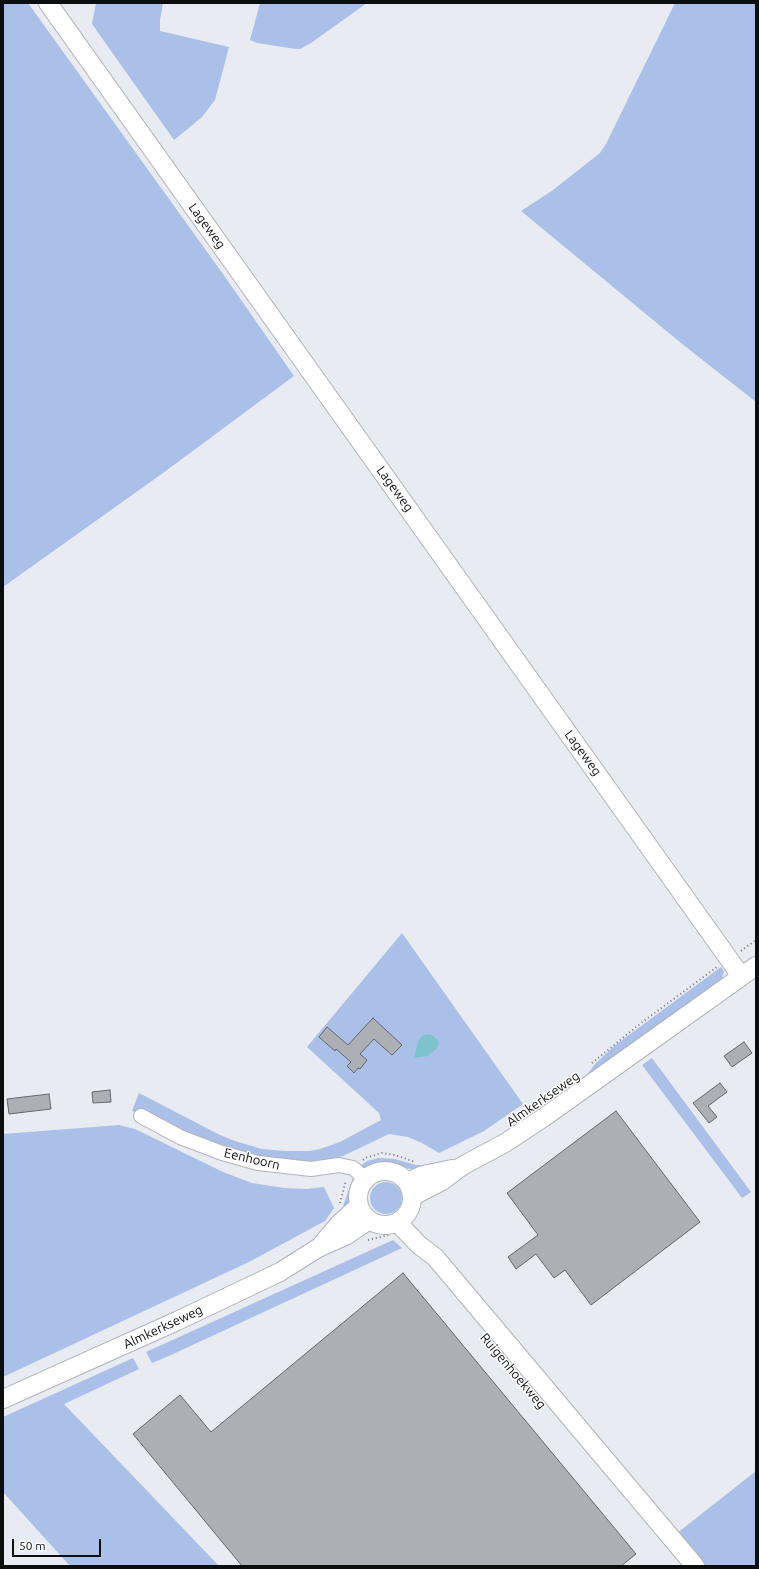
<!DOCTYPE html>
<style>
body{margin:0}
#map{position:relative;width:759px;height:1569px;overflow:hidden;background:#e8ebf1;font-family:Ubuntu,sans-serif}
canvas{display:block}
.frame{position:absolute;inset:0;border:4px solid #0c0d0f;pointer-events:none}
.scale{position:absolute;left:12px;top:1539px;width:89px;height:18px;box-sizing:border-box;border:2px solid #0c0d0f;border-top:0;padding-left:5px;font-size:12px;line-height:14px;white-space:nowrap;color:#0c0d0f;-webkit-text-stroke:3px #fff;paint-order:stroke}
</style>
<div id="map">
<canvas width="759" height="1569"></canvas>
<div class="frame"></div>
<div class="scale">50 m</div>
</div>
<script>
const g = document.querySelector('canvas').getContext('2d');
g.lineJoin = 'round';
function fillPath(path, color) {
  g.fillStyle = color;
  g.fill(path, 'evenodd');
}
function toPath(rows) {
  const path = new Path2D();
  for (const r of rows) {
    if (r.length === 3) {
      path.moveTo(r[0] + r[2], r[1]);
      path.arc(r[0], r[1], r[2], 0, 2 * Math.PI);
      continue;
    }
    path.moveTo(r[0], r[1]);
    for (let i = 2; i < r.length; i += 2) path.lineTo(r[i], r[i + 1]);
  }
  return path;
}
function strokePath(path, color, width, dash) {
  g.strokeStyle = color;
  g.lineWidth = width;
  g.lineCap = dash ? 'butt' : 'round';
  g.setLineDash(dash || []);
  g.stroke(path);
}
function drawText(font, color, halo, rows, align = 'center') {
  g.font = font + ' Ubuntu,sans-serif';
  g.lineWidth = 3;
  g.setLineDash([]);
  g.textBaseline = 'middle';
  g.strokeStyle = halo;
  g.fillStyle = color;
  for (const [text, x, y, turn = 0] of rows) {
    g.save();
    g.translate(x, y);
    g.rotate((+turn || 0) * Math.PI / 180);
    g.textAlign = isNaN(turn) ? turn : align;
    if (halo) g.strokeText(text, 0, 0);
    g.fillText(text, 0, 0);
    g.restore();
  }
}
const green = toPath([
 [3,3,28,3,223,274,294,376,163,473,3,587],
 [96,3,163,3,160,20,160,31,229,47,215,100,202,117,174,140,92,24],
 [260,3,367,3,311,43,300,49,296,49,257,43,250,40],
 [675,3,756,3,756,402,681,343,521,211,553,190,600,153,606,144],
 [402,933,523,1104,484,1131,439,1153,422,1143,408,1137,389,1134,343,1156,314,1163,241,1155,132,1111,139,1093,220,1135,235,1141,262,1149,285,1151,310,1151,320,1149,340,1142,381,1120,379,1113,307,1047],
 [721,967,724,971,722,978,583,1080,595,1064,614,1046],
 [652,1058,751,1192,742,1198,642,1065],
 [119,1125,135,1129,223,1172,252,1183,284,1188,307,1189,324,1187,334,1208,325,1221,249,1262,3,1377,3,1134],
 [379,1158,395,1159,416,1165,428,1165,443,1162,445,1163,423,1172,390,1164,377,1166,366,1171,360,1166,367,1161],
 [354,1175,357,1183,353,1195,349,1205,343,1206],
 [386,1198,16],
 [393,1240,402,1248,171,1355,152,1363,146,1352],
 [133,1358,139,1369,64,1404,219,1566,70,1566,3,1492,3,1417],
 [756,1471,756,1566,703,1566,676,1534]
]);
const water = toPath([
 [426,1034,432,1035,437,1039,439,1043,437,1048,428,1056,414,1058,418,1042,421,1037]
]);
const building = toPath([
 [373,1018,402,1045,392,1055,374,1039,360,1054,367,1060,360,1069,358,1068,354,1073,347,1066,351,1062,336,1049,335,1051,319,1037,327,1027,348,1045,373,1018],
 [744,1042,752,1053,732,1067,724,1056,744,1042],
 [720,1083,727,1092,708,1106,717,1117,709,1123,693,1103,720,1083],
 [110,1090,111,1102,93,1103,92,1092,110,1090],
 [49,1094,51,1109,9,1114,7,1099,49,1094],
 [616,1111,700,1222,591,1305,565,1270,554,1278,536,1254,516,1269,508,1257,538,1235,507,1193,616,1111],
 [403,1273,636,1554,621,1566,242,1566,133,1434,180,1395,211,1432,403,1273]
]);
const path = toPath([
 [741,951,756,940],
 [592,1063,641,1023,717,967],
 [363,1160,365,1158,382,1153,395,1155,415,1162],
 [340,1203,346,1180],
 [368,1240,389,1235]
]);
const minor = toPath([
 [141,1116,180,1137,222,1153,258,1163,311,1169,339,1165,353,1168,366,1179]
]);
const tertiary = toPath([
 [48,3,741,976],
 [385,1198,27],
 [408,1182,423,1175,452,1169],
 [413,1196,442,1181,462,1166,505,1143,543,1118,756,966],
 [397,1222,419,1245,435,1257,695,1566],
 [322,1244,339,1224,359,1206],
 [3,1399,177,1321,280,1272,318,1248,347,1235,369,1220]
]);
const streetNames = [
 ["Lageweg",207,226,54],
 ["Lageweg",395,489,54],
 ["Lageweg",583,753,54],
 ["Almkerkseweg",543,1099,-35],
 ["Eenhoorn",252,1159,13],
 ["Almkerkseweg",163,1327,-25],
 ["Ruigenhoekweg",513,1371,50]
];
fillPath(green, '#aac0e8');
fillPath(water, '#7ec2cd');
fillPath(building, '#acafb4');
strokePath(building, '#65676c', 1);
strokePath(minor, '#b0b3b8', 16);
strokePath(tertiary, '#b0b3b8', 20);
strokePath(path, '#77797d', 2, [1, 3]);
strokePath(minor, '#fff', 14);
strokePath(tertiary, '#fff', 18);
drawText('13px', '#0c0d0f', '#fff', streetNames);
</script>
